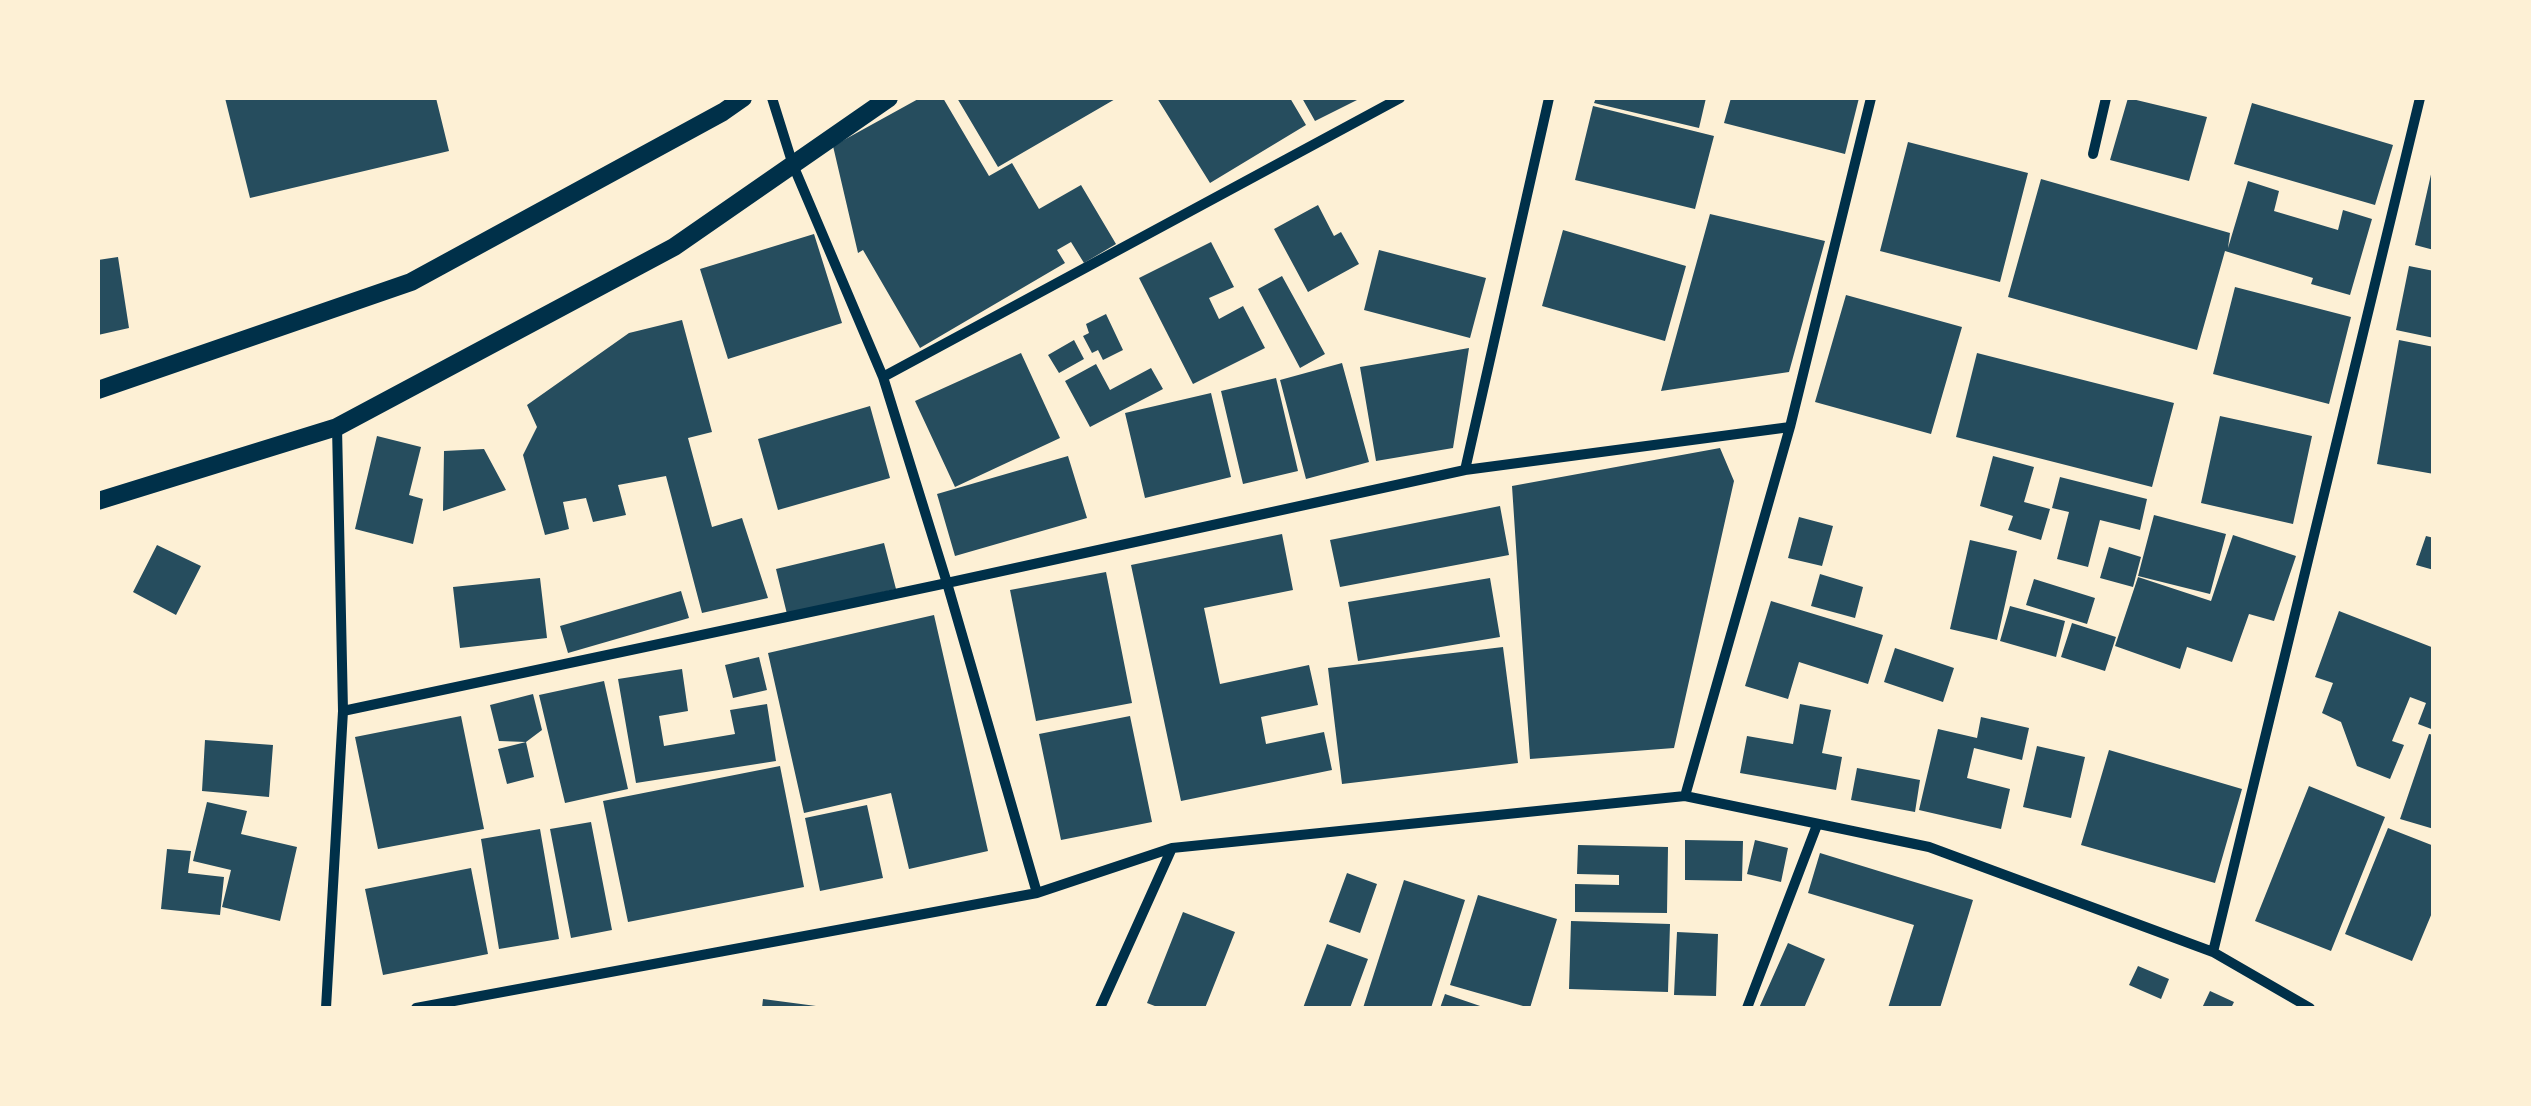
<!DOCTYPE html>
<style>
body{margin:0}
#map{position:relative;width:2531px;height:1106px;overflow:hidden;background:#fdf0d5;font-family:"DejaVu Sans",sans-serif}
canvas{display:block}
.frame{position:absolute;inset:0;border:100px solid #fdf0d5;pointer-events:none}
</style>
<div id="map">
<canvas width="2531" height="1106"></canvas>
<div class="frame"></div>
</div>
<script>
const g = document.querySelector('canvas').getContext('2d');
g.lineJoin = 'round';
function fillPath(path, color) {
  g.fillStyle = color;
  g.fill(path, 'evenodd');
}
function toPath(rows) {
  const path = new Path2D();
  for (const r of rows) {
    path.moveTo(r[0], r[1]);
    for (let i = 2; i < r.length; i += 2) path.lineTo(r[i], r[i + 1]);
  }
  return path;
}
function strokePath(path, color, width, dash) {
  g.strokeStyle = color;
  g.lineWidth = width;
  g.lineCap = dash ? 'butt' : 'round';
  g.setLineDash(dash || []);
  g.stroke(path);
}
const building = toPath([
 [225,98,436,98,449,151,250,198],
 [920,98,943,98,989,176,1012,163,1039,209,1081,185,1116,244,1084,263,1071,242,1057,250,1065,263,920,348,863,250,858,253,833,146],
 [957,98,1117,98,998,167],
 [1157,98,1290,98,1306,125,1210,183],
 [1302,98,1361,98,1315,121],
 [1596,98,1706,98,1699,128,1594,103],
 [1731,98,1859,98,1845,154,1724,123],
 [2128,98,2207,117,2189,181,2110,160],
 [2252,103,2393,145,2375,205,2234,164],
 [1593,106,1714,136,1695,209,1575,180],
 [1908,142,2028,173,2000,282,1880,251],
 [2432,170,2434,170,2434,250,2415,245],
 [2041,179,2230,233,2228,248,2248,181,2279,191,2274,211,2338,230,2343,210,2372,219,2350,295,2311,284,2313,278,2225,251,2197,350,2008,297],
 [1318,205,1334,236,1341,232,1359,264,1308,292,1274,229],
 [1710,214,1825,241,1789,372,1661,391],
 [1563,230,1686,266,1665,341,1542,306],
 [814,234,842,323,728,359,700,269],
 [1211,242,1234,287,1209,298,1219,319,1243,306,1265,348,1193,384,1139,278],
 [1379,250,1486,278,1470,338,1364,310],
 [118,257,129,328,98,335,98,260],
 [2409,266,2434,271,2434,338,2396,330],
 [1282,276,1325,354,1300,368,1258,289],
 [2235,287,2351,317,2329,404,2213,374],
 [1846,295,1962,327,1931,434,1815,402],
 [1106,314,1123,350,1103,360,1098,350,1092,353,1083,336,1089,333,1086,324],
 [682,320,712,432,688,438,712,527,742,518,768,598,702,613,666,476,618,485,626,515,593,522,586,498,563,502,569,529,545,535,523,455,537,427,527,405,629,333],
 [1074,340,1084,359,1059,373,1048,355],
 [2399,340,2434,347,2434,474,2377,464],
 [1469,348,1453,448,1376,461,1360,367],
 [1021,353,1060,438,955,487,915,401],
 [1977,353,2174,403,2152,487,1956,437],
 [1342,363,1369,462,1306,479,1280,380],
 [1096,364,1110,390,1151,368,1163,389,1090,427,1065,381],
 [1276,378,1298,471,1243,484,1221,391],
 [1211,393,1231,477,1145,498,1125,413],
 [870,406,890,478,778,510,758,439],
 [2220,416,2312,436,2293,524,2201,503],
 [377,436,421,447,409,495,423,499,413,544,355,529],
 [1720,448,1734,481,1674,748,1530,759,1512,486],
 [484,449,506,490,443,511,444,451],
 [1068,456,1087,518,955,556,937,494],
 [1993,456,2034,467,2024,502,2050,509,2041,540,2008,530,2013,516,1980,506],
 [2060,477,2147,499,2140,530,2100,520,2088,567,2057,559,2069,512,2052,508],
 [1500,506,1509,555,1340,587,1330,540],
 [2154,515,2226,534,2210,594,2138,576],
 [1799,517,1833,526,1822,566,1788,558],
 [1282,534,1293,590,1204,608,1220,684,1309,665,1318,705,1261,717,1266,744,1324,732,1332,770,1181,801,1131,565],
 [2233,535,2296,556,2274,621,2249,614,2232,662,2187,647,2180,669,2115,646,2138,577,2211,601],
 [2426,536,2434,538,2434,570,2416,565],
 [1970,540,2017,551,1997,640,1950,629],
 [884,543,896,589,787,614,776,569],
 [157,545,201,566,176,615,133,592],
 [2109,547,2141,557,2133,587,2100,578],
 [1106,572,1132,703,1036,721,1010,590],
 [1820,574,1863,587,1855,618,1811,606],
 [540,578,547,638,460,648,453,587],
 [1490,578,1500,637,1358,661,1348,602],
 [2034,579,2095,598,2087,624,2026,605],
 [681,591,689,618,568,653,560,626],
 [1771,601,1883,635,1868,684,1799,662,1788,699,1745,686],
 [2010,606,2065,621,2056,657,2000,641],
 [2339,611,2434,648,2434,730,2418,724,2426,703,2410,697,2392,741,2404,745,2390,779,2357,766,2341,722,2322,713,2333,683,2315,677],
 [934,615,988,851,909,869,891,793,804,813,768,653],
 [2072,623,2116,637,2105,671,2061,657],
 [1503,647,1518,763,1342,784,1328,668],
 [1895,648,1954,668,1943,702,1884,682],
 [759,657,767,690,733,698,725,665],
 [682,669,688,711,659,716,664,746,735,734,730,710,767,704,776,761,636,783,618,679],
 [604,681,628,789,565,803,539,695],
 [533,694,542,730,526,742,499,741,490,705],
 [1800,704,1831,710,1822,753,1842,757,1836,790,1740,773,1747,736,1793,744],
 [461,716,484,829,378,849,355,737],
 [1130,716,1152,822,1061,840,1039,734],
 [1981,717,2029,728,2022,760,1974,748,1967,778,2010,789,2001,829,1919,810,1938,729,1977,738],
 [2429,734,2434,735,2434,829,2400,819],
 [205,740,273,745,269,797,202,791],
 [526,742,534,777,507,784,498,749],
 [2037,746,2085,757,2071,818,2023,807],
 [2109,750,2242,789,2215,883,2081,845],
 [780,766,804,887,628,922,603,801],
 [1857,768,1920,780,1915,812,1851,800],
 [2309,786,2385,817,2331,951,2255,921],
 [207,802,247,811,241,834,297,847,280,921,222,907,231,870,193,861],
 [867,805,883,878,820,891,805,818],
 [591,822,612,930,571,938,550,829],
 [2388,828,2434,846,2434,908,2412,961,2345,934],
 [540,829,559,939,499,949,481,839],
 [1685,840,1743,841,1742,881,1685,880],
 [1755,840,1788,848,1781,882,1747,874],
 [1578,845,1668,847,1667,913,1575,912,1575,884,1619,885,1619,875,1577,874],
 [167,849,191,851,188,873,224,877,220,915,161,909],
 [1820,853,1973,900,1940,1008,1888,1008,1914,925,1808,893],
 [471,868,488,954,383,975,365,889],
 [1347,873,1377,884,1360,933,1329,922],
 [1404,880,1465,900,1431,1008,1363,1008],
 [1478,895,1557,919,1530,1008,1450,985],
 [1183,912,1235,932,1205,1008,1160,1008,1147,1003],
 [1571,921,1670,924,1668,992,1569,989],
 [1677,932,1718,934,1716,996,1674,995],
 [1788,943,1825,959,1804,1008,1759,1008],
 [1327,944,1368,959,1350,1008,1303,1008],
 [2138,966,2169,979,2161,999,2129,985],
 [2210,991,2234,1002,2231,1008,2202,1008],
 [1445,994,1486,1008,1440,1008],
 [763,999,816,1006,816,1008,762,1008]
]);
const minor = toPath([
 [772,98,793,165,883,377,947,583,1037,893],
 [2093,154,2106,98],
 [883,377,1400,98],
 [337,427,343,711],
 [1465,470,1549,98],
 [1685,796,1790,427,1871,98],
 [2213,952,2420,98],
 [326,1008,343,711,947,583,1465,470,1790,427],
 [416,1008,1037,893,1172,848,1685,796,1929,847,2213,952,2310,1008],
 [1100,1008,1172,848],
 [1747,1008,1817,825]
]);
const tertiary = toPath([
 [98,390,411,282,723,112,743,98],
 [98,501,337,427,674,247,889,98]
]);
fillPath(building, '#264d5e');
strokePath(minor, '#003049', 10);
strokePath(tertiary, '#003049', 18);
</script>
